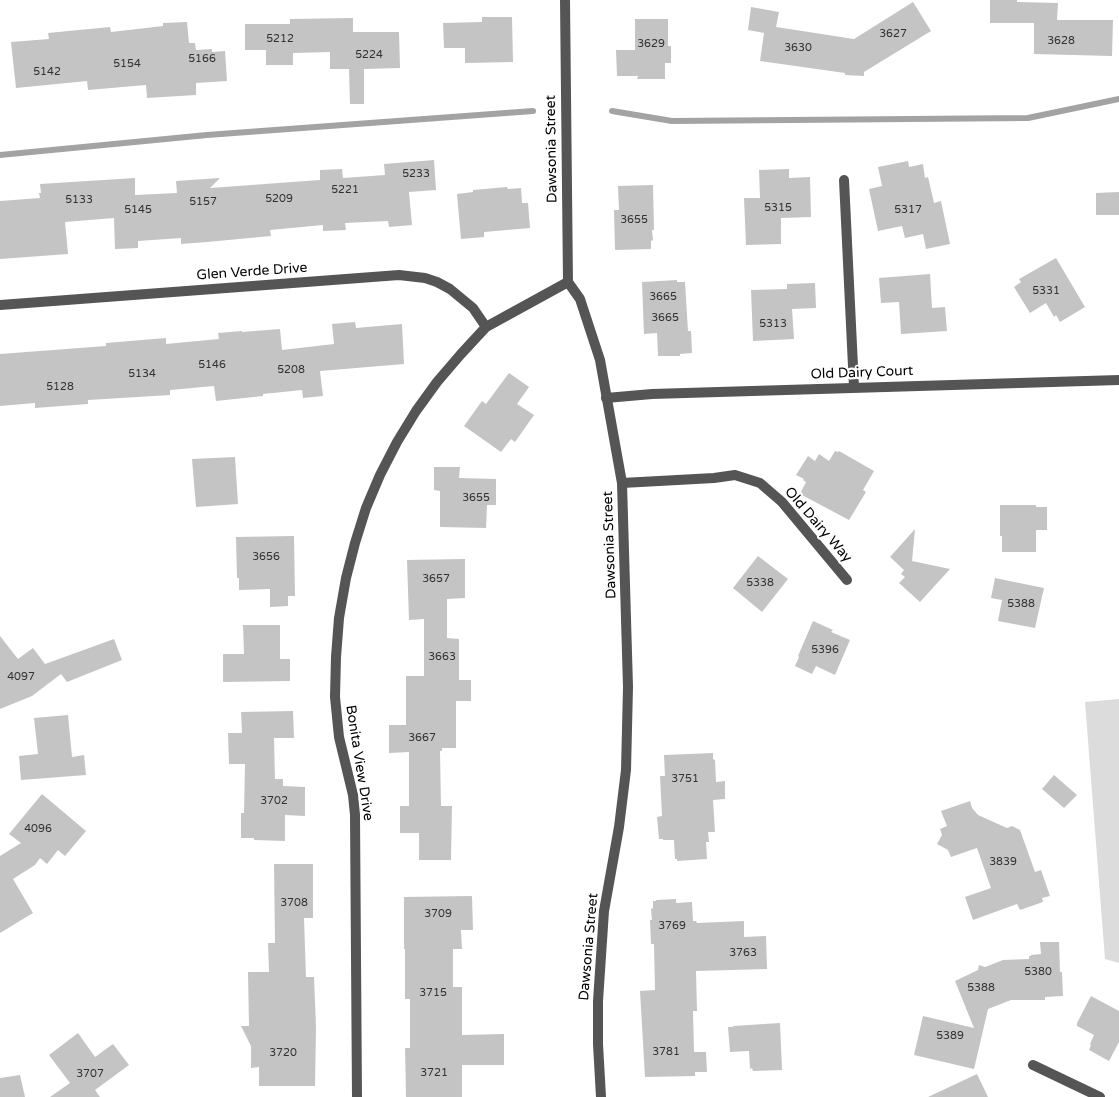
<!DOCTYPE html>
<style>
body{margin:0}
canvas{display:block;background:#fff}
</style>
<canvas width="1119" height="1097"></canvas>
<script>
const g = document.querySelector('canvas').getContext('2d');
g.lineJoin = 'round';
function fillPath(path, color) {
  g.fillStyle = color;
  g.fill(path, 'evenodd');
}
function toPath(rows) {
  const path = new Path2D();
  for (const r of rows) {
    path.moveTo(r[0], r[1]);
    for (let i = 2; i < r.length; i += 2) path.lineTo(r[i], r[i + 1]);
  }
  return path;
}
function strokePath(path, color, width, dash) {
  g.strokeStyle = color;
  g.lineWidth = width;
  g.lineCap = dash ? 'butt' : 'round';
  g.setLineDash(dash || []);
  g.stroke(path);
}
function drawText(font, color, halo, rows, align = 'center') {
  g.font = font + ' "Varela Round",sans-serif';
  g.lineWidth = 4.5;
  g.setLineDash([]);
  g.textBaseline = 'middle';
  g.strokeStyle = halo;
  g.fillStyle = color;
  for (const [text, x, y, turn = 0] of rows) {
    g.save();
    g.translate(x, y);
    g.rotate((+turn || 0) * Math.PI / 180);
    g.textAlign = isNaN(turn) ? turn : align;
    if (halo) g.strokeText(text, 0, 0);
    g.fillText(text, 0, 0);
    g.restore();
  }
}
const green = toPath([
 [1119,699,1119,963,1105,959,1085,702]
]);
const stream = toPath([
 [612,111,672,121,1028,118,1119,99],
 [0,155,207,135,533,111]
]);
const building = toPath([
 [990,0,1017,0,1017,2,1058,3,1057,20,1113,20,1112,56,1034,54,1034,23,990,23],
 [913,2,931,31,864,72,864,76,845,75,845,73,760,61,764,33,748,30,751,7,779,12,776,27,854,39],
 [482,17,512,17,513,62,465,63,465,48,444,48,443,23,482,22],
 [353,18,353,32,399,32,400,68,364,69,364,104,350,104,349,69,330,69,330,52,293,53,293,65,266,65,266,50,245,50,245,24,290,24,290,19],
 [635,19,668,19,668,46,671,46,671,63,665,63,665,79,637,79,638,76,617,76,616,50,635,50],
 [187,22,189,43,195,43,196,50,212,49,212,52,225,51,227,81,196,83,196,95,147,98,146,85,88,90,87,81,16,88,11,42,49,39,48,33,110,27,111,32,163,26,163,23],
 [434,160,436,190,409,192,412,225,389,227,388,221,345,223,346,230,323,231,323,225,270,230,271,236,207,242,181,244,181,238,138,241,138,248,115,249,114,218,65,222,68,254,0,259,0,201,40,198,39,193,41,193,40,184,135,178,135,195,177,193,176,181,220,178,210,188,320,180,320,170,342,169,343,178,385,175,384,164],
 [908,161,909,167,923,164,925,178,928,177,934,203,941,201,950,244,926,249,923,234,905,238,902,226,878,231,869,189,882,186,878,167],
 [789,169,789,178,810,177,811,217,781,218,781,244,746,245,744,198,760,198,759,170],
 [653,185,654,230,652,230,653,240,651,241,651,249,615,250,614,210,619,210,618,186],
 [507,187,508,189,521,188,522,203,528,203,530,228,484,232,484,237,461,239,457,194,473,192,473,190],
 [1119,192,1119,215,1096,215,1096,193],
 [1056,258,1085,307,1060,322,1056,315,1054,317,1046,303,1030,313,1014,287,1021,282,1019,279],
 [930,274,932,308,945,307,947,331,901,334,899,302,881,303,879,278],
 [677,280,677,282,685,282,688,331,691,331,692,353,680,354,680,356,658,356,657,333,644,334,642,282],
 [815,283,816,308,792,309,794,339,753,341,751,290,787,289,787,284],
 [355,322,356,328,402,324,404,364,320,371,323,396,303,398,302,390,263,394,263,396,216,401,214,386,170,390,170,395,88,400,88,404,35,408,35,403,0,406,0,354,106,346,106,343,166,338,166,344,219,339,218,333,242,331,242,332,280,329,282,350,334,344,332,324],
 [509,373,529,387,517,404,534,415,515,442,511,439,501,452,464,426,482,401,486,404],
 [835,451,838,452,839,451,874,471,863,490,866,492,849,520,800,494,806,482,803,480,804,479,796,475,808,456,815,461,819,454,829,461],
 [235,457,238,504,196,507,192,459],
 [434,467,460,467,459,478,496,479,496,505,487,505,486,528,440,527,440,491,434,490],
 [1000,505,1036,505,1036,507,1047,507,1047,530,1036,530,1036,552,1002,552,1002,536,1000,536],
 [915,529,912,561,950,569,920,602,899,583,905,577,901,574,904,570,890,557],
 [294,536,295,596,288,596,288,606,270,607,270,589,239,590,239,578,237,578,236,537],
 [758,556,788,579,762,612,733,588],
 [465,559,465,598,447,599,447,638,459,639,459,680,471,680,471,701,456,701,456,748,442,748,442,751,440,751,441,806,452,806,451,860,419,860,419,833,400,833,400,806,409,806,409,752,389,753,389,725,406,725,406,676,424,676,424,619,409,620,407,560],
 [995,578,1044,588,1035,628,998,621,1002,600,991,598],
 [813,621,833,630,831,632,850,640,835,675,816,666,812,674,795,666,799,657,798,656],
 [243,625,280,625,280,659,290,659,290,681,223,682,223,654,244,654],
 [0,636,18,659,33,648,45,664,114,639,122,660,67,682,61,674,32,696,0,709],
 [293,711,294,738,274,738,275,779,283,779,283,786,305,787,305,816,285,815,285,841,254,840,254,838,241,838,241,813,244,813,245,764,229,764,228,733,242,733,241,712],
 [68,715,72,757,84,755,86,775,21,780,19,756,38,754,34,718],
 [713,753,713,759,715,760,716,782,725,781,725,799,713,800,715,832,708,832,709,842,706,842,707,859,677,861,677,859,675,859,674,840,663,840,663,839,659,839,657,817,662,816,660,776,665,776,664,755],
 [1054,775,1077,795,1064,808,1042,789],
 [42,794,86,831,65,856,58,850,47,864,40,858,35,865,13,879,33,913,0,933,0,856,21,843,9,834],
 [970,801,972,808,978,815,1007,828,1012,826,1020,830,1035,872,1041,870,1050,896,1042,898,1043,902,1020,910,1017,904,973,920,965,897,991,888,977,848,951,857,948,850,937,844,942,835,940,829,947,826,941,811],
 [274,864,313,864,313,918,304,918,306,977,314,977,316,1027,315,1086,259,1086,259,1067,251,1068,251,1046,241,1026,249,1026,248,972,269,972,268,943,275,943],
 [472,896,473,930,461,930,462,949,453,949,453,987,462,987,462,1035,504,1034,504,1065,462,1065,462,1097,406,1097,405,1048,410,1048,410,999,405,999,405,949,404,949,404,897],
 [676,899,676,903,692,902,693,921,696,921,697,923,744,921,744,937,766,936,767,969,696,971,697,1011,693,1011,694,1052,706,1052,707,1072,695,1072,695,1076,645,1077,640,991,655,990,654,944,651,944,650,920,652,920,651,909,653,908,653,901,656,901,656,900],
 [1040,942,1059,942,1060,972,1062,972,1063,996,1045,997,1045,1000,1011,1000,988,1009,974,1069,914,1055,923,1016,974,1028,955,981,978,970,979,965,985,967,1003,960,1029,959,1029,956,1031,956,1031,955,1041,954],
 [1091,996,1119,1011,1119,1042,1109,1061,1089,1050,1091,1045,1090,1044,1094,1035,1077,1026,1077,1023],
 [780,1023,782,1070,753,1071,752,1068,750,1069,749,1051,730,1052,728,1027,733,1027,733,1026],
 [78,1033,95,1057,113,1044,129,1065,95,1090,100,1097,50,1097,70,1083,49,1055],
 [977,1074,988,1097,928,1097],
 [20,1075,25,1097,0,1097,0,1078]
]);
const service = toPath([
 [844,180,854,387]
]);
const minor = toPath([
 [0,305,399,275,425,278,437,282,450,289,473,308,486,327],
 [606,398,652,394,1119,380],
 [622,483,714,478,735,475,760,483,782,502,847,580],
 [1033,1065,1100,1097],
 [357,1097,355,815,353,795,339,737,335,697,336,657,339,618,346,578,355,543,366,508,380,475,397,442,416,411,437,382,461,354,486,327,568,282]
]);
const tertiary = toPath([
 [565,0,568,282,580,299,600,360,622,483,628,687,626,770,619,827,604,911,598,1001,598,1044,601,1097]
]);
const numberNames = [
 ["3627",893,34],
 ["5212",280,39],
 ["3628",1061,41],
 ["3629",651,44],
 ["3630",798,48],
 ["5224",369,55],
 ["5166",202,59],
 ["5154",127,64],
 ["5142",47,72],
 ["5233",416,174],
 ["5221",345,190],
 ["5209",279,199],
 ["5133",79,200],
 ["5157",203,202],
 ["5315",778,208],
 ["5145",138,210],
 ["5317",908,210],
 ["3655",634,220],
 ["5331",1046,291],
 ["3665",663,297],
 ["3665",665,318],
 ["5313",773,324],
 ["5146",212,365],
 ["5208",291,370],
 ["5134",142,374],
 ["5128",60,387],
 ["3655",476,498],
 ["3656",266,557],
 ["3657",436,579],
 ["5338",760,583],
 ["5388",1021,604],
 ["5396",825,650],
 ["3663",442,657],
 ["4097",21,677],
 ["3667",422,738],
 ["3751",685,779],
 ["3702",274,801],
 ["4096",38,829],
 ["3839",1003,862],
 ["3708",294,903],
 ["3709",438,914],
 ["3769",672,926],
 ["3763",743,953],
 ["5380",1038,972],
 ["5388",981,988],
 ["3715",433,993],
 ["5389",950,1036],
 ["3781",666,1052],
 ["3720",283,1053],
 ["3721",434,1073],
 ["3707",90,1074]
];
const streetNames = [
 ["Dawsonia Street",552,149,-91],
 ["Glen Verde Drive",252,272,-4],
 ["Old Dairy Court",862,373,-2],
 ["Old Dairy Way",818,525,49],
 ["Dawsonia Street",610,545,-92],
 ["Bonita View Drive",359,763,81],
 ["Dawsonia Street",589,947,-85]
];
fillPath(green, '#dcdcdc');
strokePath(stream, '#a3a3a3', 6);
fillPath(building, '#c4c4c4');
strokePath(service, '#555', 10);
strokePath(minor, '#555', 10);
strokePath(tertiary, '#555', 10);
drawText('11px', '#313131', null, numberNames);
drawText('14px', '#000', '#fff', streetNames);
</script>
